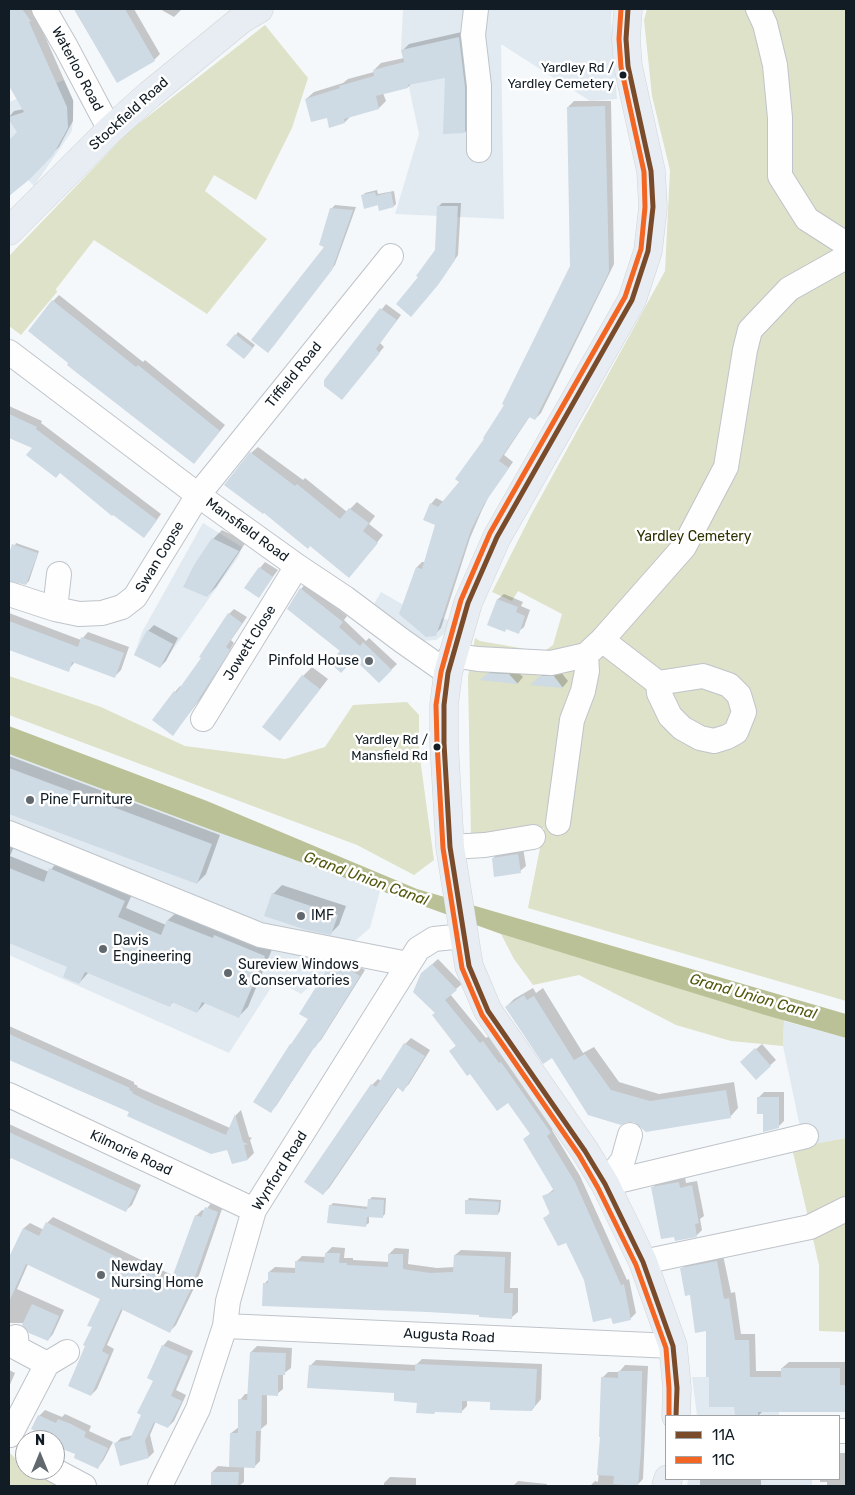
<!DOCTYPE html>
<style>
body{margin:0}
#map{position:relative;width:855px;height:1495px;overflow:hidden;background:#f5f8fb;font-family:Rubik,sans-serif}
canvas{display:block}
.frame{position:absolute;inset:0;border:10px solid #111c24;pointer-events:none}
.legend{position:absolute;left:665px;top:1415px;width:175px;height:65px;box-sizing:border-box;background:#fff;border:1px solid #a0a4a7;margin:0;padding:6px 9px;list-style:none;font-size:15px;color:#111c24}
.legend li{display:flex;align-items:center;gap:10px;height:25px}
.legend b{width:25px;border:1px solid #a0a4a7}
.north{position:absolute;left:15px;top:1430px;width:50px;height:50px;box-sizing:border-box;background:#fff;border:1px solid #a0a4a7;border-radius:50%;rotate:0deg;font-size:14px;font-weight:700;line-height:20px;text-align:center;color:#111c24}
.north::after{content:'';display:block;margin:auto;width:18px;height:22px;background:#61696f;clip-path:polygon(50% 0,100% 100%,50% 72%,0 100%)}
</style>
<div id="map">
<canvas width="855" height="1495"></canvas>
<div class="frame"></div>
<ul class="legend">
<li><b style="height:6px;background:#7a4b2a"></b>11A</li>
<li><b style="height:6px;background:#f26522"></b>11C</li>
</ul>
<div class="north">N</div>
</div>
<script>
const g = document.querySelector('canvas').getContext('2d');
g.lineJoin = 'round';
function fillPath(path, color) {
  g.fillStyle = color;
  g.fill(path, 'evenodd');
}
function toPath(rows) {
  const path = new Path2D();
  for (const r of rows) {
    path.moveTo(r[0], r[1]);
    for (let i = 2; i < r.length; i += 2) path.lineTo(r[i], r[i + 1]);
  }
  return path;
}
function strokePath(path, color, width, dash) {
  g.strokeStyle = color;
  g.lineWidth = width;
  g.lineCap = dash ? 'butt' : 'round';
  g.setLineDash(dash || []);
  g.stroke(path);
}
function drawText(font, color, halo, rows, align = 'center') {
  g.font = font + ' Rubik,sans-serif';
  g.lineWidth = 5;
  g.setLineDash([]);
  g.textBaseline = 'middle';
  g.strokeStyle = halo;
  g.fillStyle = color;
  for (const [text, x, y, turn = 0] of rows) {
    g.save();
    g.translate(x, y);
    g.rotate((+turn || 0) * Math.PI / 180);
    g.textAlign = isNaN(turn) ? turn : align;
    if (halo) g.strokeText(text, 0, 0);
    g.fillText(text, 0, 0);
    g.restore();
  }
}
const built = toPath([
 [403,9,612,9,611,20,617,99,590,101,501,44,504,219,395,214,419,134,401,50],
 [64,80,74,102,72,131,34,186,9,161,9,102],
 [203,523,242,547,239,556,160,668,134,655,142,632],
 [381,592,402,604,451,621,444,634,436,640,421,641,374,604],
 [9,754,380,891,370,928,333,960,324,975,301,994,276,980,229,1053,9,955],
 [784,1021,846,1038,846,1138,804,1146,783,1046],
 [692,1377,777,1377,779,1416,697,1416],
 [688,1479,812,1479,812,1486,687,1486]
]);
const green = toPath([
 [647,9,846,9,846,1001,528,908,544,828,471,839,468,677,475,638,480,641,543,652,553,645,562,614,518,591,512,601,492,592,532,513,665,271,670,170,652,96,644,20],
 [265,25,308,78,292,128,256,200,214,175,205,191,267,239,207,314,94,240,56,289,57,292,21,335,9,326,9,256,128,132],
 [9,676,101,707,185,746,285,759,325,747,353,705,407,702,419,715,419,751,434,860,414,875,357,845,9,715],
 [501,934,784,1020,783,1046,731,1041,676,1025,579,975,533,985,514,959],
 [846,1138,846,1332,819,1331,819,1265,792,1148],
 [9,1452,25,1468,25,1470,29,1470,58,1486,9,1486]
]);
const water = toPath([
 [9,726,207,801,417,889,846,1014,846,1038,765,1015,501,934,209,829,9,754]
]);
const shadow = toPath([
 [9,9,33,9,73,100,73,121,59,147,9,196,9,142,19,132,9,117,14,111,24,109,9,78],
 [74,9,134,9,160,54,154,60,117,81],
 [160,9,182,9,174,17],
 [466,31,472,125,465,132,447,76,412,83,408,87,383,93,386,101,379,108,351,116,345,122,328,116,306,99,314,92,343,83,348,79,374,72,374,70,381,63,404,58,402,51,409,44],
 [574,101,611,101,614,264,541,413,535,419,530,416,504,455,513,462,489,496,482,510,470,538,441,628,435,634,417,567,422,562,425,562,437,524,431,504,436,498,444,502,461,482,506,405,571,266,568,107],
 [377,190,378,194,394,191,396,204,394,206,380,209,379,203,362,196,365,193],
 [442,203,461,203,458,255,441,280,419,277,436,250,438,207],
 [335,205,356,207,335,265,271,349,326,246,331,209],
 [59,295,143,362,145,360,225,425,194,463,53,301],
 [386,304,401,315,380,343,384,347,346,393,326,380],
 [238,332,255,345,247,355,236,335],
 [9,406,42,421,41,423,161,514,149,531,144,536,34,448,9,436],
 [258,447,303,480,305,478,347,512,357,502,375,516,369,524,383,535,356,569,251,453],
 [222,530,246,542,216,587,207,596,213,539],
 [16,543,39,551,29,581,26,584,13,580,9,580,9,558],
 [265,562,278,570,258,596,260,568],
 [306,583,347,616,344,620,366,641,369,638,397,664,379,682,354,657,342,651,301,589],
 [504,594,523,602,521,606,530,610,524,627,518,632,507,628,505,631,488,624,498,599],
 [234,609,247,617,231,640,234,643,201,698,178,728,175,692,180,686,182,687,203,658,229,614],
 [9,613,81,640,88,632,129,647,121,670,115,676,75,662,68,670,9,648],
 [154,625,178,638,166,661,160,667,148,631],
 [312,667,328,679,288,730,280,739,303,676],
 [495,668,515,669,523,677,518,683,483,679],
 [547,671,560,671,568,681,563,687,533,684],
 [9,756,220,835,206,874,197,883,9,813],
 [9,839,16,842,10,856,49,872,59,860,133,892,126,908,166,925,168,920,177,912,273,947,248,1007,239,1016,206,1002,197,1012,173,1002,170,1005,89,972,79,983,69,966,9,942],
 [523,848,526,866,520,871,493,858,499,852],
 [282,885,346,906,339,925,330,934,273,894],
 [338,958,348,960,365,970,321,1040,315,1046,276,1106,270,1112,297,1038,309,1019,332,964],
 [438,959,462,984,450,994,486,1038,489,1036,556,1127,552,1130,580,1176,627,1280,629,1279,636,1313,630,1319,612,1316,585,1280,567,1241,545,1218,551,1212,544,1197,554,1189,525,1139,531,1133,508,1101,470,1072,450,1051,457,1045,436,1013,428,968],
 [533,988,536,993,543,988,583,1053,594,1047,619,1082,659,1094,734,1082,738,1108,730,1117,646,1131,553,1056,506,1007,514,999],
 [9,1026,134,1082,134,1084,138,1086,137,1087,230,1128,236,1115,241,1110,249,1137,252,1138,250,1140,254,1153,248,1159,232,1163,228,1148,130,1112,9,1059],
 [411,1038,430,1050,409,1084,403,1090,398,1087,329,1188,323,1194,372,1085,378,1079,381,1081,405,1044],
 [762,1044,776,1060,756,1078,747,1057],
 [764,1092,784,1092,784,1121,778,1127,764,1112,758,1098],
 [9,1124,141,1185,132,1205,126,1210,12,1157,9,1160],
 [685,1177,686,1183,697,1181,704,1216,700,1219,702,1230,697,1235,676,1240,653,1187,658,1182],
 [372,1197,386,1198,385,1214,382,1217,369,1216,369,1223,366,1225,330,1206,333,1203,369,1207,369,1200],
 [469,1198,501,1200,500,1211,498,1214,467,1201],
 [212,1202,223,1206,196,1284,176,1325,170,1331,123,1309,107,1345,114,1349,97,1389,91,1395,94,1327,101,1299,28,1264,17,1289,64,1310,53,1334,48,1340,22,1323,9,1323,9,1254,11,1255,24,1228,30,1223,44,1230,47,1223,53,1217,174,1276,196,1216,202,1210,205,1211],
 [332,1247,345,1248,344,1258,353,1258,353,1260,389,1262,389,1254,395,1248,409,1249,408,1264,437,1268,455,1267,455,1255,461,1250,511,1252,510,1288,518,1288,518,1312,512,1317,480,1314,264,1284,269,1279,269,1272,275,1267,296,1268,296,1262,302,1256,326,1257,326,1253],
 [723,1255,731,1293,735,1292,741,1334,755,1334,756,1371,782,1371,782,1368,789,1362,846,1362,846,1411,763,1411,758,1416,736,1416,736,1406,682,1269,688,1262],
 [168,1340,193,1351,176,1390,186,1395,174,1421,168,1427,156,1421,150,1435,154,1452,149,1457,116,1443,121,1438,134,1435,143,1415,154,1380,163,1346],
 [257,1346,292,1348,291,1368,283,1374,283,1389,277,1394,267,1394,267,1424,261,1429,260,1461,254,1467,244,1466,244,1482,239,1486,212,1486,212,1472,218,1466,230,1467,231,1433,239,1427,240,1400,245,1394,248,1394,251,1352],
 [422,1359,542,1364,541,1399,532,1410,492,1401,467,1400,467,1406,461,1412,436,1411,434,1413,418,1401,395,1392,310,1366,316,1360,416,1365],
 [625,1365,648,1366,643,1479,638,1484,630,1484,630,1486,590,1486,595,1481,598,1482,602,1436,602,1378,608,1372,619,1372],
 [9,1370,15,1373,9,1387],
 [45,1410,62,1417,65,1414,91,1426,89,1431,113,1442,103,1461,98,1467,77,1453,55,1444,55,1440,52,1440,53,1438,39,1416],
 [839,1453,846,1453,846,1486,827,1486,827,1482,820,1482,820,1479,839,1479],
 [390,1477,416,1478,416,1486,384,1486,384,1483],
 [700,1479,761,1479,761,1486,700,1486],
 [518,1481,547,1484,546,1486,513,1486]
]);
const building = toPath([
 [9,9,22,9,31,21,29,22,67,107,68,128,53,155,30,179,9,196,9,140,17,132,9,120,9,117,24,112,9,86],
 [74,9,125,9,155,61,117,83],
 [459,37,465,87,465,133,443,134,445,78,408,85,408,88,376,96,379,109,344,119,345,123,329,128,327,118,311,122,305,99,340,88,339,86,374,76,373,70,404,62,401,50],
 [605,106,609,271,607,276,535,420,529,417,499,461,509,468,484,504,471,530,436,636,426,637,399,614,416,567,422,569,435,525,423,520,430,503,438,507,459,482,455,479,484,439,483,438,504,405,502,404,570,266,567,107],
 [375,192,376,196,391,192,394,207,379,211,376,196,378,205,364,209,361,195],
 [437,206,458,206,455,260,438,285,411,317,396,304,418,277,416,276,435,250],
 [330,208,353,210,332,270,268,353,251,340,324,247,319,245],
 [52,300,136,367,138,365,220,431,194,464,77,373,67,365,68,363,28,331],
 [380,308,397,320,376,349,380,353,342,400,324,386,324,380],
 [235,334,253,348,244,359,226,345],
 [9,414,37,427,36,429,157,520,144,538,113,515,112,516,60,473,56,478,26,455,32,448,9,438],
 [250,452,295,486,297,484,340,519,349,508,369,523,363,531,378,543,349,578,310,546,308,549,264,513,263,514,224,485],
 [212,538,239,551,207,597,183,587,194,565],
 [12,544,38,553,26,585,9,581,9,554],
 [259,567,273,577,259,598,244,588],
 [300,588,343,622,339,627,360,646,363,642,392,670,379,683,354,659,341,673,329,662,340,651,287,609],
 [497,599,518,607,516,612,525,616,519,634,506,629,505,632,487,625],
 [228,613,242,623,226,647,230,650,195,705,173,736,152,720,174,691,176,693,201,658,199,657],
 [9,621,78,647,81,637,124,653,115,678,72,662,69,672,9,650],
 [147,630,173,644,160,668,134,655],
 [488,673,509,674,518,684,480,680],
 [302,675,320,689,280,741,262,727],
 [540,676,554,676,563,688,530,685],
 [9,768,212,844,197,884,9,814],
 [518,854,521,873,494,877,492,858],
 [9,868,44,882,49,868,125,901,118,917,161,935,167,920,213,938,214,935,265,956,239,1018,202,1002,197,1013,172,1002,170,1007,85,972,79,984,63,977,67,967,9,943],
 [272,893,338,915,331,935,306,930,264,916],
 [331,963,342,965,360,976,326,1031,315,1048,314,1047,271,1113,253,1102,290,1044,291,1044,308,1019,299,1014],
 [432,964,457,990,445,1000,480,1043,483,1041,499,1063,501,1062,551,1133,547,1136,575,1182,621,1285,624,1284,631,1320,613,1324,611,1318,593,1322,584,1280,566,1243,558,1246,543,1218,550,1214,542,1196,554,1191,523,1139,530,1134,508,1103,497,1111,470,1074,467,1076,449,1051,456,1046,432,1015,435,1013,413,992,421,973],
 [524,995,527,1000,534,996,574,1060,585,1054,611,1090,650,1101,726,1090,731,1118,646,1132,634,1122,627,1122,621,1125,588,1115,552,1058,543,1064,505,1007],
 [9,1034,130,1088,129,1090,133,1092,132,1093,152,1103,226,1135,235,1114,243,1142,248,1144,244,1145,248,1160,232,1164,227,1150,211,1154,127,1116,129,1112,9,1060],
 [404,1043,425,1056,403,1092,397,1087,323,1195,304,1182,371,1084,376,1087],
 [755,1048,771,1066,756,1080,740,1062],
 [757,1097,779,1097,779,1128,763,1132,763,1114,757,1114],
 [9,1132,136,1191,126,1212,9,1157],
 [679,1182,680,1188,692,1185,699,1223,695,1224,697,1237,675,1241,674,1237,661,1239,651,1187],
 [368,1199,384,1200,383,1218,367,1217,366,1227,327,1223,329,1205,367,1209],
 [465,1200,499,1202,498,1215,465,1214],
 [205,1207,218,1212,190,1291,170,1333,121,1309,102,1351,109,1355,91,1396,68,1386,85,1346,83,1345,92,1327,87,1326,100,1299,26,1264,9,1302,9,1257,23,1228,39,1236,46,1222,170,1283,195,1215,201,1217],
 [325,1253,340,1253,339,1263,347,1263,347,1265,388,1267,388,1254,403,1254,403,1269,430,1273,453,1272,454,1255,505,1257,504,1293,513,1293,512,1319,479,1317,479,1315,428,1312,262,1306,263,1283,268,1283,268,1272,295,1273,295,1261,324,1263],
 [717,1261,724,1299,729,1298,735,1340,749,1340,750,1377,781,1377,781,1368,840,1368,840,1385,846,1385,846,1412,758,1412,758,1416,735,1416,734,1407,709,1407,709,1377,706,1377,706,1331,695,1333,690,1295,685,1296,680,1268],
 [32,1304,59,1316,48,1341,29,1333,22,1325],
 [162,1345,188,1356,171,1396,182,1401,168,1428,154,1422,145,1441,149,1458,120,1466,114,1443,130,1439,141,1415,137,1413,153,1381,147,1378],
 [250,1352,286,1353,285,1375,278,1375,278,1396,262,1395,261,1431,256,1431,255,1468,229,1467,230,1433,238,1433,238,1399,247,1400],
 [415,1364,537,1369,535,1407,533,1407,532,1411,490,1410,490,1402,462,1401,462,1413,435,1412,434,1414,416,1413,417,1403,394,1401,394,1393,307,1388,309,1365,415,1371],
 [618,1371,642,1371,641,1451,638,1486,613,1484,614,1476,597,1475,600,1437,599,1437,601,1377,618,1378],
 [38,1415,56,1423,58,1419,71,1424,86,1432,84,1437,108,1448,98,1469,74,1458,75,1454,55,1446,55,1440,31,1429],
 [211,1472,239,1472,238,1486,211,1486]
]);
const minor = toPath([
 [44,9,66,47,110,130],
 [476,9,473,35,479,86,479,150],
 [758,9,765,24,775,65,780,118,780,176,807,219,846,244],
 [9,352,198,495,297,566,345,598,401,640,448,673],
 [9,594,55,609,79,614,102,613,122,607,135,597,198,495,391,256],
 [55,609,59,574],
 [602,640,658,683,703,676,729,685,739,695,744,712,736,732,727,737,714,741,700,738,682,728,670,716,659,693,658,683],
 [451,655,478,659,551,663,586,655,602,640,684,547,726,467,745,350,750,330,789,289,846,257],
 [203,719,297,566],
 [558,823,572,720,583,691,587,671,586,655],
 [9,833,260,935,408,964],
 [450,847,485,845,533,837],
 [9,1095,254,1210],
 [605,1184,806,1136],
 [605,1184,623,1160,630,1135],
 [643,1262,810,1227,846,1209],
 [225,1326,673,1346],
 [16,1337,17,1348,47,1364,67,1352],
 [839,1431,846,1431],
 [10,1435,47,1364],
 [54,1470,84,1486],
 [160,1486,198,1409,225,1326,228,1301,254,1210,418,949,434,939,464,936]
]);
const major = toPath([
 [628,9,626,39,628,66,651,171,653,207,648,251,632,300,497,537,468,603,448,673,444,705,444,743,450,847,469,966,488,1011,585,1151,605,1184,643,1262,673,1346,677,1388,676,1416],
 [9,231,110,130,149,95,242,19,259,9],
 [666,1486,668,1479]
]);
const bus1 = toPath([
 [628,9,626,39,628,66,651,171,653,207,648,251,632,300,497,537,468,603,448,673,444,705,444,743,450,847,469,966,488,1011,585,1151,605,1184,643,1262,673,1346,677,1388,676,1416]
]);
const bus2 = toPath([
 [621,9,619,39,621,67,644,172,645,207,641,249,625,297,490,533,461,600,441,672,436,705,437,743,443,848,462,968,482,1015,579,1155,598,1188,636,1265,666,1348,669,1388,669,1416]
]);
const markers = [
 [623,75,4.5,"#111c24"],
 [369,661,5,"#61696f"],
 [437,747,4.5,"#111c24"],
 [30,800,5,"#61696f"],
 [301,916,5,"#61696f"],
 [103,949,5,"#61696f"],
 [228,973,5,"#61696f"],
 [101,1275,5,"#61696f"]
];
const busNames = [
 ["Yardley Rd /",614,68],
 ["Yardley Cemetery",614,84],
 ["Yardley Rd /",428,740],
 ["Mansfield Rd",428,756]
];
const streetNames = [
 ["Waterloo Road",77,69,62],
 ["Stockfield Road",129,114,-42],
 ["Tiffield Road",294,375,-51],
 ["Mansfield Road",247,530,36],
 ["Swan Copse",160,557,-59],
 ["Jowett Close",250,643,-58],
 ["Kilmorie Road",131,1153,25],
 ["Wynford Road",280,1171,-58],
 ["Augusta Road",449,1336,3]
];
const parkNames = [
 ["Yardley Cemetery",694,537]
];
const poiNames = [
 ["Pinfold House",359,661,"right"],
 ["Pine Furniture",40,800],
 ["IMF",311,916],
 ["Davis",113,941],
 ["Engineering",113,957],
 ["Sureview Windows",238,965],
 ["& Conservatories",238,981],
 ["Newday",111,1267],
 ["Nursing Home",111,1283]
];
const waterNames = [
 ["Grand Union Canal",366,879,20],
 ["Grand Union Canal",753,997,16]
];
fillPath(built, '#e1eaf1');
fillPath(green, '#dde2c8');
fillPath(water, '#bbc196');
fillPath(shadow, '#0003');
fillPath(building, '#cedae4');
strokePath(minor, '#bec4ca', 26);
strokePath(major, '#d0d4d6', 29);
strokePath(minor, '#fefefe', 24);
strokePath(major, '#e7edf2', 28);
strokePath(bus1, '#7a4b2a', 5);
strokePath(bus2, '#f26522', 5);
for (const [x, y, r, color] of markers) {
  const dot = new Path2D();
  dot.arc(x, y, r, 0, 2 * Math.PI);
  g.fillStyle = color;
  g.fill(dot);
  strokePath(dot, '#fff', 2);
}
drawText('13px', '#111c24', '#fff', busNames, 'right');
drawText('14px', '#111c24', '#fff', streetNames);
drawText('14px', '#2e3100', '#fff', parkNames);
drawText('14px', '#111c24', '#fff', poiNames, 'left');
drawText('italic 15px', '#52570d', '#fff', waterNames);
</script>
